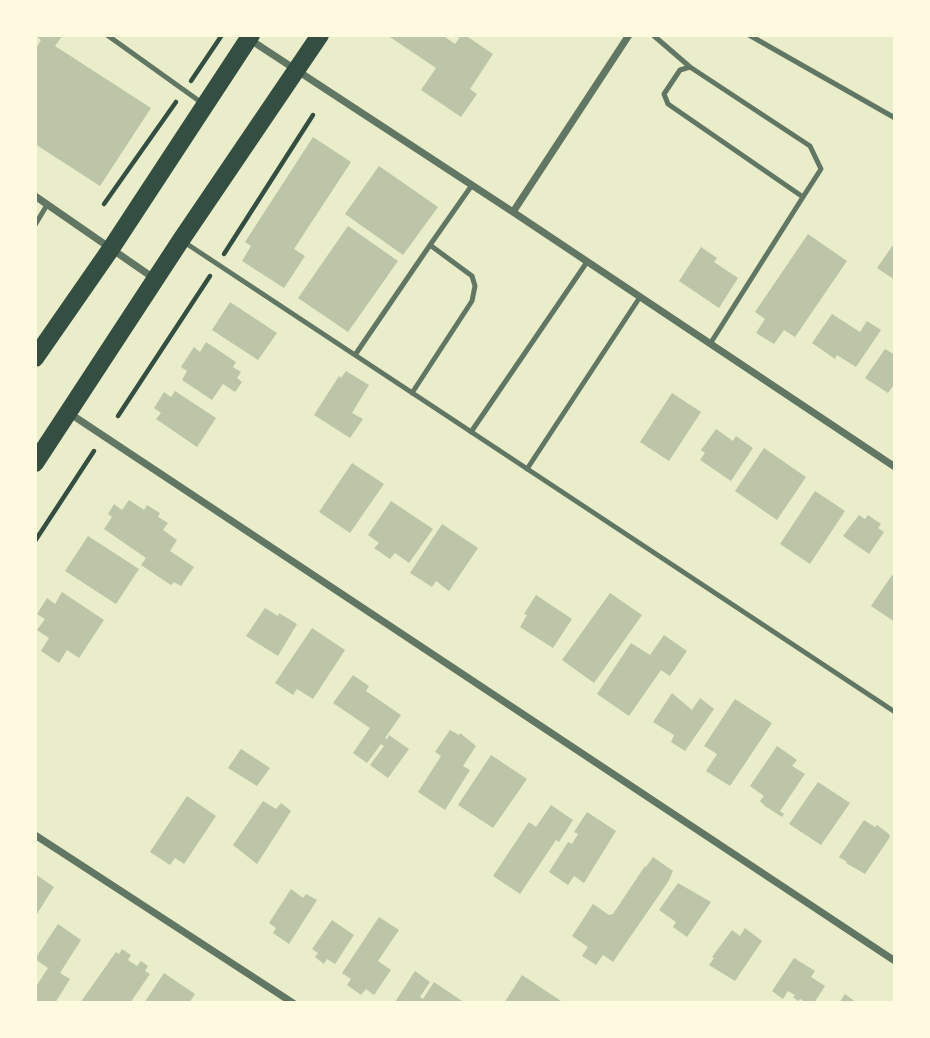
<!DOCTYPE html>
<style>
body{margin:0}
#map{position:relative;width:930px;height:1038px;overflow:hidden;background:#e9edc9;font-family:Manrope,sans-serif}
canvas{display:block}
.frame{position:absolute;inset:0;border:37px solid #fefae0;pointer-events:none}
</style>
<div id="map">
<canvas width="930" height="1038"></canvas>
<div class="frame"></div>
</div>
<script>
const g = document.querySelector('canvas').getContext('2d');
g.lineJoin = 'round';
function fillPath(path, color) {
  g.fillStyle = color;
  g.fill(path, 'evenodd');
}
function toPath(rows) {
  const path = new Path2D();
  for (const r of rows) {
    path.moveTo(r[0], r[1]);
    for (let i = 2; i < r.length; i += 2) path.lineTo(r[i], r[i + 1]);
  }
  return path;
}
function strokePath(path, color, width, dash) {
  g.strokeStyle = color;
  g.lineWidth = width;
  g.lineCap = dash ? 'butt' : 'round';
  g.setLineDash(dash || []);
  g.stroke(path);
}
const building = toPath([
 [35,35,63,35,55,46,151,108,100,186,35,144,35,50,41,40],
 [387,35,442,35,455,44,461,35,465,35,493,54,470,89,477,94,461,117,421,90,436,68],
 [313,137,351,162,294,249,305,256,284,288,242,261,251,246,245,242],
 [379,166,438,207,403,255,345,214],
 [348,226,398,261,348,332,298,298],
 [808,234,847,261,795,337,784,330,774,344,756,333,765,319,755,312],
 [895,242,895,280,877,268],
 [701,247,717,258,714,262,738,278,719,308,679,281],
 [230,302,277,333,258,360,212,330],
 [832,314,860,332,867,321,881,330,856,367,837,355,835,359,812,343],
 [206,342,236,362,233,367,241,372,237,378,242,382,235,392,223,384,212,400,182,380,187,371,181,367,194,347,200,352],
 [885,349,895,355,895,387,893,386,888,393,865,378],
 [346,371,369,385,352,413,363,419,350,438,314,415,339,376,341,378],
 [175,391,216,418,197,447,156,419,161,413,154,408,164,392,171,397],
 [672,393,701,412,669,461,640,442],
 [716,429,733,441,736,436,753,448,731,481,700,460,705,453,701,450],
 [764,448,806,477,777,520,735,491],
 [352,463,384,484,350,533,319,512],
 [815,491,845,511,810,564,780,544],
 [129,500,144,510,147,505,160,513,158,517,168,523,163,530,177,540,170,551,194,567,181,586,174,582,171,585,141,565,146,558,104,529,112,517,108,514,114,504,122,510],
 [391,501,433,529,409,563,395,553,390,559,374,548,379,543,368,535],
 [859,515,865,519,868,515,881,524,878,528,884,532,869,554,843,536],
 [442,524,478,548,449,591,436,581,432,587,410,573],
 [88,536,139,569,116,604,65,571],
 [892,575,895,578,895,622,871,606],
 [62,592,104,620,79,658,67,650,59,663,41,651,49,638,37,630,45,619,37,614,47,598,55,604],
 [610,593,642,615,594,683,562,660],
 [536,595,572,619,553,648,520,627,527,615,524,614],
 [265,608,278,616,279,613,297,624,278,656,246,636],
 [312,628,345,650,313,699,297,689,293,695,275,683],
 [664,635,687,651,670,676,661,670,629,716,597,694,631,643,650,655],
 [353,675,369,686,366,691,401,715,385,738,387,739,389,735,409,749,388,778,370,765,384,746,381,744,367,763,353,753,370,728,333,703],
 [672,693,692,710,700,698,714,709,685,751,671,742,674,735,653,722],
 [735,699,772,723,730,786,706,771,717,754,704,746],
 [450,730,459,735,460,733,476,746,463,766,470,770,445,810,418,792,441,756,435,752],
 [777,746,797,760,792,766,805,774,780,811,784,814,782,817,765,806,760,801,764,796,750,786],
 [241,749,270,768,257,786,228,768],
 [491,755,527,779,493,828,458,805],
 [818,782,850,803,821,845,789,824],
 [187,796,216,816,184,864,175,858,170,865,150,852],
 [263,801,276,809,281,803,291,811,257,864,233,845],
 [551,805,573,820,559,842,556,840,520,894,493,876,529,822,536,827],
 [587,812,616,831,584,883,574,876,568,885,549,872,568,842,572,844,578,834,574,832],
 [864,820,875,827,877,825,889,834,890,837,865,874,846,863,847,862,839,857],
 [653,857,673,871,668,882,613,962,603,955,596,965,582,956,588,947,572,936,593,904,609,915,613,914,645,866,646,867],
 [35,874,54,887,35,917],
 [678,883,711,902,687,937,673,927,676,922,659,910],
 [291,889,303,898,306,894,317,900,289,944,273,933,276,928,269,923],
 [379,917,399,930,378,961,391,970,374,995,366,989,361,995,347,985,351,979,342,973],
 [332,920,354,935,335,964,327,959,324,964,315,957,318,953,312,949],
 [58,924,81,940,60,973,70,979,55,1003,35,1003,35,988,48,968,35,959],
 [745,928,762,941,735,981,709,965,714,958,712,957,732,930,740,936],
 [122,949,131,955,128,960,137,966,141,961,148,966,145,971,150,974,130,1003,80,1003,116,952,119,954],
 [794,958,815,971,811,977,825,986,814,1003,807,1003,800,999,798,1001,793,997,795,995,788,991,783,999,772,991],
 [415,971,430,982,420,997,423,999,434,982,465,1003,396,1003,395,1002],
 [164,973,195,994,189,1003,144,1003],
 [522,975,564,1003,504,1003],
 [845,994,857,1003,839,1003]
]);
const path = toPath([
 [191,81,222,35],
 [104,204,176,102],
 [224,254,313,115],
 [118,416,210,276],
 [35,541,94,451]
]);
const service = toPath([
 [107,35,202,103],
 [653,35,690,67],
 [749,35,895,118],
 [35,225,47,205],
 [184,242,895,712],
 [430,245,472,185],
 [710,344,803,197,821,169,810,146,690,67,680,70,664,94,668,104,803,197],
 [355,355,430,245,472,276,475,286,472,301,412,393],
 [471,432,587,262],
 [527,469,640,297]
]);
const minor = toPath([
 [249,39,513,212,895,467],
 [35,196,155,279],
 [513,212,629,35],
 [69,413,895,961],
 [35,835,293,1003]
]);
const primary = toPath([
 [35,358,110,250,251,35],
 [35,463,181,240,320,35]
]);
fillPath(building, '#bcc5a7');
strokePath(path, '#344e41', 4.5);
strokePath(service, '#617663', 5);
strokePath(minor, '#617663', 7);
strokePath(primary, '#344e41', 18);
</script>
